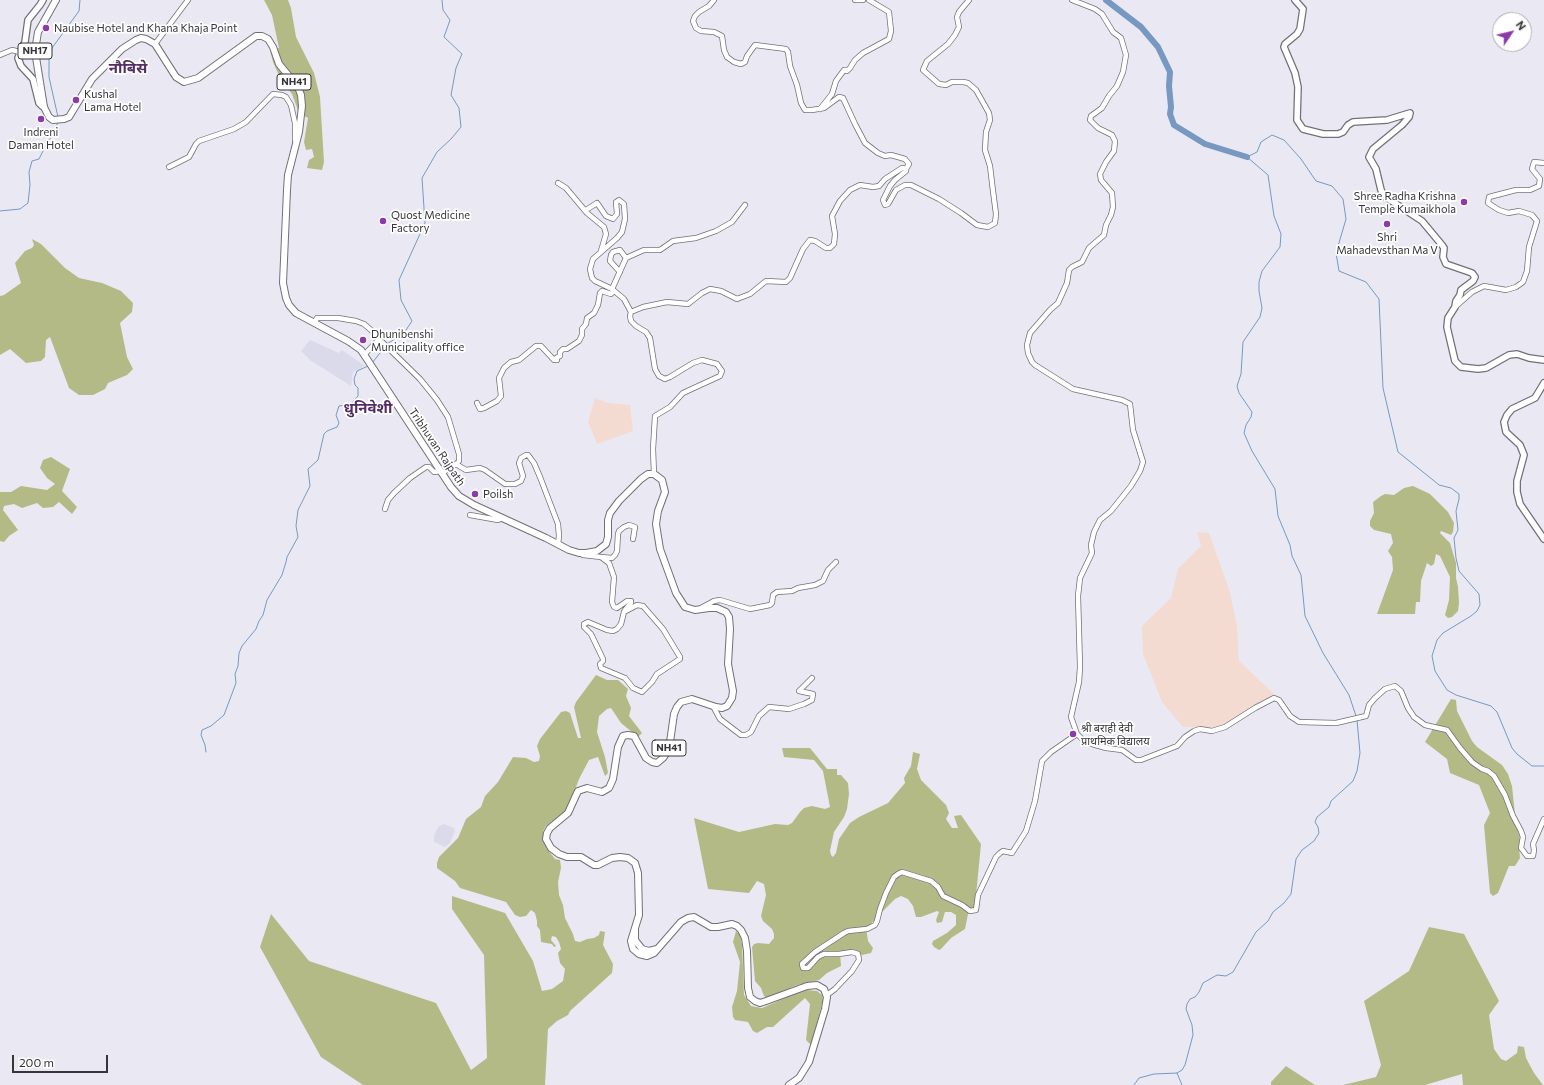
<!DOCTYPE html>
<meta charset="utf-8">
<style>
body{margin:0}
#map{position:relative;width:1544px;height:1085px;overflow:hidden;background:#eae9f3;font-family:Commissioner,sans-serif}
canvas{display:block}
.north{position:absolute;left:1492px;top:12px;width:40px;height:40px;box-sizing:border-box;background:#fff;border:1px solid #afaeb0;border-radius:50%;rotate:55deg;font-size:11px;font-weight:700;line-height:16px;text-align:center;color:#363539}
.north::after{content:'';display:block;margin:auto;width:14px;height:18px;background:#8c3aa9;clip-path:polygon(50% 0,100% 100%,50% 72%,0 100%)}
.scale{position:absolute;left:12px;top:1055px;width:96px;height:18px;box-sizing:border-box;border:2px solid #363539;border-top:0;padding-left:5px;font-size:12px;line-height:14px;white-space:nowrap;color:#363539;-webkit-text-stroke:3px #fff;paint-order:stroke}
</style>
<div id="map">
<canvas width="1544" height="1085"></canvas>
<div class="north">N</div>
<div class="scale">200 m</div>
</div>
<script>
const g = document.querySelector('canvas').getContext('2d');
g.lineJoin = 'round';
function fillPath(path, color) {
  g.fillStyle = color;
  g.fill(path, 'evenodd');
}
function toPath(rows) {
  const path = new Path2D();
  for (const r of rows) {
    path.moveTo(r[0], r[1]);
    for (let i = 2; i < r.length; i += 2) path.lineTo(r[i], r[i + 1]);
  }
  return path;
}
function strokePath(path, color, width, dash) {
  g.strokeStyle = color;
  g.lineWidth = width;
  g.lineCap = dash ? 'butt' : 'round';
  g.setLineDash(dash || []);
  g.stroke(path);
}
function drawText(font, color, halo, rows, align = 'center') {
  g.font = font + ' Commissioner,"Noto Sans Devanagari",sans-serif';
  g.lineWidth = 3.5;
  g.setLineDash([]);
  g.textBaseline = 'middle';
  g.strokeStyle = halo;
  g.fillStyle = color;
  for (const [text, x, y, turn = 0] of rows) {
    g.save();
    g.translate(x, y);
    g.rotate((+turn || 0) * Math.PI / 180);
    g.textAlign = isNaN(turn) ? turn : align;
    if (halo) g.strokeText(text, 0, 0);
    g.fillText(text, 0, 0);
    g.restore();
  }
}
const built = toPath([
 [310,340,339,353,342,350,365,366,353,372,351,386,310,360,301,351],
 [444,824,454,828,455,831,450,843,445,847,434,842,434,836,437,829,439,826]
]);
const industrial = toPath([
 [595,398,608,403,630,405,633,431,597,444,588,422],
 [1197,532,1209,533,1230,592,1237,626,1239,661,1274,694,1219,727,1183,727,1162,702,1143,654,1142,626,1171,598,1178,569,1201,546]
]);
const forest = toPath([
 [264,0,288,0,291,8,296,37,314,73,320,97,324,162,322,170,307,168,309,160,314,157,312,149,306,150,304,142,308,118,299,113,292,94,281,80,273,62,270,50,279,48,272,15],
 [32,239,41,244,65,268,79,278,102,283,121,291,133,303,132,312,120,323,127,357,133,369,127,375,108,383,105,389,93,395,79,395,69,388,50,337,46,340,45,357,41,361,26,363,10,349,0,355,0,296,4,295,21,283,15,263,25,251,32,248,34,245],
 [51,457,70,469,62,491,77,507,72,514,59,502,53,507,43,508,37,503,22,508,14,504,4,506,3,510,18,530,9,536,4,542,0,541,0,492,11,492,21,486,47,490,55,484,47,478,40,468,43,460],
 [1413,486,1430,494,1448,512,1454,523,1453,532,1451,535,1441,531,1440,533,1450,543,1456,563,1456,578,1458,587,1459,603,1458,611,1452,617,1448,618,1445,615,1449,600,1450,577,1440,556,1436,554,1434,564,1431,566,1427,563,1421,581,1420,602,1416,602,1415,614,1377,614,1393,570,1392,557,1388,551,1393,543,1391,534,1374,530,1370,526,1370,521,1374,513,1373,502,1381,496,1385,494,1394,495,1404,488],
 [596,675,607,680,618,680,628,689,626,696,631,708,629,716,642,733,638,737,621,723,611,708,607,709,599,716,597,732,605,757,608,773,605,776,598,757,589,760,579,779,568,809,546,826,543,831,543,839,548,850,555,859,560,860,561,868,558,882,559,895,563,905,565,918,573,934,575,941,580,942,587,939,594,938,599,935,600,931,605,932,603,945,613,964,612,973,570,1011,568,1015,557,1021,548,1029,545,1085,363,1085,321,1057,260,947,271,914,309,961,436,1003,471,1070,487,1058,484,955,452,909,452,896,505,913,533,961,542,991,552,989,563,981,565,969,560,963,558,953,561,949,559,942,556,937,552,936,551,940,556,946,554,947,552,944,541,942,540,930,537,926,537,921,535,913,531,910,526,916,520,917,515,915,506,902,460,888,455,881,437,868,437,863,439,857,458,838,466,819,481,807,485,796,498,782,513,757,526,758,534,762,539,761,540,756,537,746,540,739,561,712,566,711,570,713,578,738,581,738,574,707,576,702],
 [1451,699,1456,700,1457,711,1472,741,1477,747,1502,765,1508,774,1512,786,1516,824,1520,838,1519,847,1520,858,1515,866,1509,866,1498,893,1493,896,1490,893,1484,825,1490,813,1479,785,1450,773,1447,759,1425,742],
 [782,748,810,748,827,769,837,769,837,775,841,775,848,783,849,794,847,809,844,817,834,832,830,851,831,855,833,857,836,853,839,839,850,823,859,817,888,803,905,783,904,778,911,766,913,752,920,754,917,769,921,780,946,805,949,813,946,819,952,828,958,828,954,816,961,815,981,844,975,906,973,908,969,909,965,929,951,938,941,949,939,950,934,947,932,944,933,941,947,933,956,925,956,915,951,912,945,912,942,922,937,923,936,920,939,912,937,911,921,917,916,917,913,906,908,899,901,896,895,899,877,917,868,927,866,928,868,941,873,948,871,953,862,955,858,952,840,953,841,966,827,973,819,980,797,985,767,998,764,996,761,988,755,981,752,947,754,944,758,943,769,944,774,938,774,934,772,929,763,921,761,916,766,895,764,884,757,881,749,893,708,889,694,818,739,832,775,824,788,825,792,823,800,812,804,808,812,806,825,809,830,807,823,771,814,760,784,757],
 [1429,927,1464,934,1499,1001,1489,1015,1494,1049,1501,1059,1506,1061,1517,1053,1518,1046,1524,1047,1526,1058,1534,1073,1543,1085,1463,1085,1462,1074,1425,1085,1343,1085,1376,1077,1381,1065,1364,1001,1409,971],
 [736,931,740,935,742,945,744,995,751,1006,762,1008,792,995,807,990,817,991,822,995,823,1000,811,1045,806,1040,810,1004,805,998,773,1027,767,1027,757,1033,753,1031,748,1022,735,1020,733,1017,732,1007,737,991,740,962,733,942],
 [1286,1066,1315,1085,1271,1085,1271,1082]
]);
const stream = toPath([
 [58,117,49,77,49,59,52,48,79,11,80,0],
 [0,211,20,209,28,203,30,185,29,172,32,161,39,159,48,141,53,135,58,122],
 [387,344,404,333,412,321,401,300,399,280,425,223,422,178,437,152,451,139,461,127,459,108,451,95,456,68,462,54,444,37,450,20,443,10,442,0],
 [372,363,385,347],
 [1356,716,1349,695,1323,653,1305,616,1301,575,1292,556,1290,545,1278,516,1275,489,1252,451,1244,433,1246,425,1251,417,1252,412,1239,393,1237,386,1241,374,1243,342,1260,317,1262,308,1259,291,1259,282,1262,271,1280,247,1281,234,1274,216,1268,175,1247,157,1257,152,1261,142,1272,135,1284,140,1301,159,1316,181,1332,186,1343,199,1346,219,1336,253,1339,271,1366,282,1379,299,1383,388,1398,452,1433,480,1439,485,1451,488,1459,494,1459,499,1456,511,1458,530,1454,538,1456,558,1459,571,1479,594,1480,605,1477,611,1471,616,1443,633,1437,640,1432,656,1435,671,1447,690,1456,695,1491,706,1497,712,1512,748,1517,754,1532,766,1544,766],
 [206,752,205,745,201,735,202,730,211,726,224,715,236,683,235,674,238,666,239,653,242,646,256,629,259,621,263,615,267,600,282,575,286,562,287,557,298,537,296,526,298,510,310,486,308,469,318,460,324,434,327,431,337,427,339,423,336,415,339,406,351,404,358,396,358,388,355,385,354,379,357,371,368,366],
 [1177,1073,1182,1085],
 [1134,1085,1139,1078,1154,1074,1177,1073,1182,1070,1185,1065,1193,1035,1192,1025,1186,1009,1187,1004,1190,999,1195,997,1199,992,1203,983,1217,975,1226,976,1233,972,1256,932,1268,921,1273,912,1284,903,1291,894,1296,859,1302,850,1314,841,1319,833,1318,827,1315,822,1317,817,1329,807,1331,801,1353,781,1357,771,1360,753,1357,720]
]);
const river = toPath([
 [1106,0,1141,27,1158,47,1170,72,1169,86,1171,107,1170,114,1174,125,1205,144,1247,157]
]);
const minor = toPath([
 [714,0,709,6,699,12,695,16,693,21,696,28,701,31,714,32,722,36,724,50,727,57,734,62,741,64,745,62,747,56,755,45,786,49,788,52,790,66,797,85,801,103,805,110,812,110,824,108,839,97,843,98,855,124,865,143,878,153,885,156,891,155,905,159,909,164,906,169],
 [855,0,863,0],
 [1072,0,1095,9,1102,14,1113,32,1121,38,1126,55,1123,72,1117,86,1109,96,1102,108,1091,116,1090,120,1098,128,1112,135,1115,141,1114,151,1106,162,1100,174,1101,180,1112,193,1113,207,1111,215,1106,225,1104,235,1089,248,1082,262,1072,267,1069,270,1067,283,1058,303,1050,310,1030,333,1027,345,1028,353,1032,362,1035,365,1073,389,1122,400,1130,404,1133,430,1143,462,1140,471,1131,486,1111,511,1100,520,1094,532,1091,545,1092,553,1080,578,1078,596,1080,667,1079,682,1071,717,1077,734],
 [155,44,188,0],
 [0,55,12,50,20,52],
 [820,109,832,94,836,81,844,70,847,71,850,68,855,60,863,53,889,39,891,31,889,12,869,0],
 [169,167,189,157,196,144,199,141,234,129,246,122,273,94,282,95,286,97,291,105,295,123,295,140],
 [558,183,566,188,587,213,604,227,606,234,601,251],
 [586,210,597,203,606,216,613,219,617,214,616,202,619,200,624,204,625,219,622,232,617,238,593,259,590,269,592,278,595,281,612,289,624,299,631,312],
 [620,272,610,261,611,255,613,252,620,250,626,258],
 [612,289,626,258,644,250,660,250,673,241,696,238,716,231,732,222,745,205],
 [1455,307,1472,292,1484,286,1506,290,1516,287,1523,282,1527,271,1529,247,1537,221,1532,215,1519,211,1508,213,1499,210,1488,203,1489,197,1516,190,1530,190,1539,186,1540,179,1532,169,1534,162,1544,163],
 [314,323,317,318,338,318,356,321,364,324,371,330,379,339,420,379,437,400,448,417,459,454,459,461,456,464],
 [365,354,379,339],
 [477,403,480,409,484,408,497,401,501,396,499,378,504,368,511,362,519,360,536,346,541,346,554,360,557,360,556,358,560,356,560,352,563,349,567,349,579,341,582,335,582,329,586,324,587,318,594,313,598,305,600,293,602,291,611,294,614,291],
 [442,473,456,464,466,470,480,468,485,470,505,484,515,484,521,481,523,476,519,463,521,458,526,455,528,455,534,463,540,477,558,524,559,536,558,544],
 [654,474,653,449,655,416,670,407,683,393,720,376,722,371,717,364,702,360,693,363,670,377,665,379,659,376,655,369,650,338,646,332,636,326,631,321,630,316,631,312,643,307,667,302,688,304,702,293,710,289,721,291,737,299,750,294,766,281,786,282,790,278,803,249,810,240,815,241,826,248,830,248,834,244,835,234,832,216,840,201,850,190,860,185,873,187,879,186,885,179,902,168,906,169,906,171,895,180,890,186,883,200,885,205,888,204,896,190,905,185,911,185,939,199,961,213,977,225,988,227,995,223,996,214,993,191,990,166,985,150,986,132,990,120,989,113,976,90,968,83,963,82,952,82,946,85,939,84,923,70,927,61,948,44,955,35,959,27,957,17,959,12,969,0],
 [385,509,388,500,394,493,410,478,426,467,429,467,434,472,441,471],
 [470,515,498,520,503,518],
 [583,555,601,557,609,563,614,577,612,602,614,607,617,608,627,601,631,601,631,603,625,610],
 [601,557,612,558,615,555,617,551,618,534,619,531,624,527,629,525,635,527,633,539],
 [701,608,714,601,720,600,750,609,770,605,772,603,773,595,777,592,792,591,798,588,815,585,823,581,828,570,836,562],
 [624,612,637,605,643,606,663,629,680,657,680,659,657,674,652,682,642,692,633,688,625,678,601,668,600,664,603,661,603,659,591,634,584,627,584,624,588,622,607,630,613,631,617,629,621,624,624,612],
 [713,706,720,719,741,735,746,735,751,732,759,716,769,707,789,709,804,704,812,700,813,694,799,691,812,678],
 [827,995,835,989,852,971,859,960,858,954,852,952,839,954,824,954,818,957,808,968,803,968,802,964,815,952,844,933,848,931,867,929,875,925,877,921,880,909,886,893,894,877,898,874,902,872,931,881,938,887,943,896,962,905,970,911,976,910,978,895,996,857,1000,853,1003,851,1012,853,1026,831,1035,801,1042,761,1051,752,1077,734,1085,742,1106,748,1122,750,1136,760,1141,760,1177,746,1185,737,1194,731,1200,729,1212,731,1225,727,1255,708,1274,698,1279,700,1290,716,1299,722,1336,723,1366,716,1369,705,1375,698,1385,689,1395,686,1401,691,1408,708,1414,717,1425,725,1447,730,1460,748,1472,762,1482,769,1488,771,1494,776,1505,795,1513,816,1521,831,1523,837,1521,848,1527,856,1533,856,1534,850,1533,844,1544,819]
]);
const major = toPath([
 [43,0,40,5,28,20,25,42,18,58,21,66,33,79,39,103,42,106,44,107],
 [1295,0,1303,9,1300,29,1297,34,1285,44,1284,47,1295,73,1298,87,1297,120,1303,129,1323,134,1338,134,1343,132,1348,125,1353,122,1387,120,1410,113,1409,117,1402,125,1373,149,1369,157,1376,169,1381,190,1384,196,1422,221,1442,245,1444,248,1443,257,1446,264,1472,273,1475,277,1473,281,1461,290,1460,295,1456,301,1455,307,1448,318,1447,327,1455,361,1461,367,1478,369,1486,368,1509,355,1517,354,1529,358,1544,360],
 [1544,383,1535,398,1512,409,1507,415,1504,422,1506,432,1520,445,1524,455,1517,481,1517,492,1520,504,1544,539]
]);
const highway = toPath([
 [56,0,38,32,35,51,44,107,49,117,53,120,64,119,69,117,92,79,122,49,136,40,141,38,146,39,155,44,176,77,184,82,198,78,256,36,262,36,268,39,273,47,279,64,298,87,301,95,302,106,299,132,288,175,287,190,283,283,286,298,289,305,296,313,348,341,361,350,451,487,459,496,474,505,546,538,569,550,579,553,586,553,597,551,606,544,608,537,608,520,610,513,619,501,641,479,648,474,654,474,662,480,665,492,658,511,656,524,660,549,676,593,685,607,695,610,709,608,717,608,726,612,729,617,730,629,728,664,733,691,732,698,727,706,722,708,716,707,692,699,681,702,677,707,674,714,669,749,663,758,657,763,652,762,646,758,634,736,628,735,623,736,618,747,613,779,609,788,602,792,587,788,578,791,568,813,550,828,547,833,546,839,551,848,559,854,567,857,581,857,594,865,598,865,612,858,620,857,628,858,635,863,638,873,639,915,631,941,633,949,639,954,647,956,654,953,681,922,688,918,694,917,711,927,718,927,732,924,737,926,741,930,745,938,747,951,748,988,750,997,755,1001,760,1003,766,1001,807,986,817,985,824,989,827,997,825,1009,809,1062,799,1078,789,1085],
 [635,930,635,940,642,949,649,951,657,949]
]);
const markers = [
 [46,28,4,"#8c3aa9"],
 [76,100,4,"#8c3aa9"],
 [41,119,4,"#8c3aa9"],
 [1464,202,4,"#8c3aa9"],
 [383,221,4,"#8c3aa9"],
 [1387,224,4,"#8c3aa9"],
 [363,340,4,"#8c3aa9"],
 [475,494,4,"#8c3aa9"],
 [1073,734,4,"#8c3aa9"]
];
const shields = [
 [35,51,34],
 [294,82,34],
 [669,748,34]
];
const shieldNames = [
 ["NH17",35,51],
 ["NH41",294,82],
 ["NH41",669,748]
];
const poiNames = [
 ["Naubise Hotel and Khana Khaja Point",54,28],
 ["Kushal",84,94],
 ["Lama Hotel",84,107],
 ["Indreni",41,132,"center"],
 ["Daman Hotel",41,145,"center"],
 ["Shree Radha Krishna",1456,196,"right"],
 ["Temple Kumaikhola",1456,209,"right"],
 ["Quost Medicine",391,215],
 ["Factory",391,228],
 ["Shri",1387,237,"center"],
 ["Mahadevsthan Ma V",1387,250,"center"],
 ["Dhunibenshi",371,334],
 ["Municipality office",371,347],
 ["Poilsh",483,494],
 ["श्री बराही देवी",1081,728],
 ["प्राथमिक विद्यालय",1081,741]
];
const streetNames = [
 ["Tribhuvan Rajpath",437,447,56]
];
const districtNames = [
 ["नौबिसे",128,68],
 ["धुनिवेशी",368,408]
];
fillPath(built, '#dbdaeb');
fillPath(industrial, '#f4dbd2');
fillPath(forest, '#b4ba86');
strokePath(stream, '#7698c1', 1);
strokePath(river, '#7698c1', 6);
strokePath(minor, '#717079', 6);
strokePath(major, '#717079', 8);
strokePath(highway, '#717079', 8);
strokePath(minor, '#fff', 4.5);
strokePath(major, '#fff', 5.5);
strokePath(highway, '#fff', 6);
for (const [x, y, r, color] of markers) {
  const dot = new Path2D();
  dot.arc(x, y, r, 0, 2 * Math.PI);
  g.fillStyle = color;
  g.fill(dot);
  strokePath(dot, '#fff', 1.5);
}
for (const [x, y, w] of shields) {
  const box = new Path2D();
  box.roundRect(x - w / 2, y - 8, w, 16, 3);
  g.fillStyle = '#fff';
  g.fill(box);
  strokePath(box, '#363539', 1);
}
drawText('bold 10px', '#363539', null, shieldNames);
drawText('11px', '#363539', '#fff', poiNames, 'left');
drawText('11px', '#363539', '#fff', streetNames);
drawText('bold 15px', '#532c62', '#fff', districtNames);
</script>
